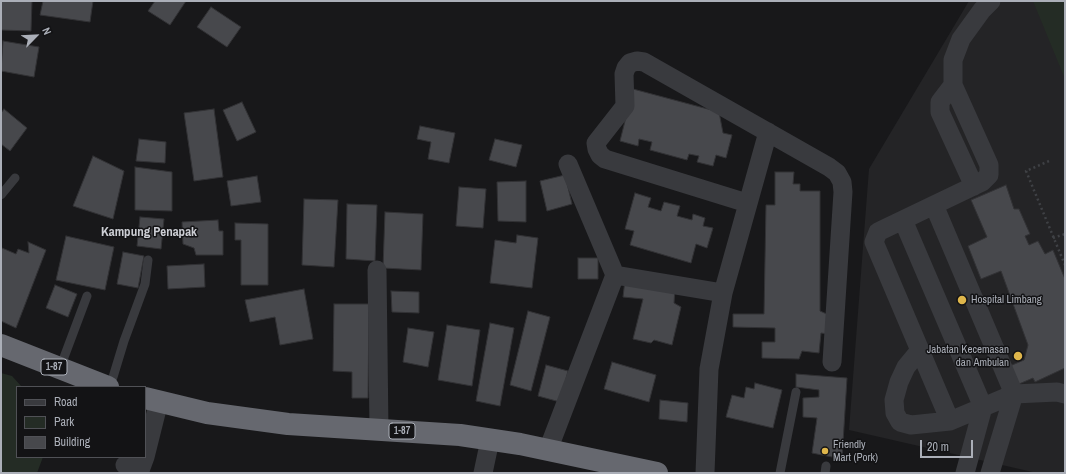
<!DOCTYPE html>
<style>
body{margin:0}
#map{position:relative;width:1066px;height:474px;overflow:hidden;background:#18181a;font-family:"Archivo Narrow",sans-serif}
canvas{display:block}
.frame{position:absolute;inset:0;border:2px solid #abafb8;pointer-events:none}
.legend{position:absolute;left:16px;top:386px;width:130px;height:72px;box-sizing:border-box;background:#131315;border:1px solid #505156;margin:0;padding:5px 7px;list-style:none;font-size:12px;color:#abafb8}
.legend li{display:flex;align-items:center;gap:8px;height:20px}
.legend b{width:20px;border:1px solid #505156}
.north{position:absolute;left:16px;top:16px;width:40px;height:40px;-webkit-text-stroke:3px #131315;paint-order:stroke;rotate:66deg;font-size:11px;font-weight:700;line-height:16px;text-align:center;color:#abafb8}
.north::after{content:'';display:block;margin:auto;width:14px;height:18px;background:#abafb8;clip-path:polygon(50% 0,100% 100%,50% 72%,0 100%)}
.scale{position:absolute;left:920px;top:440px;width:53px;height:18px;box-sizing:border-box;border:2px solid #abafb8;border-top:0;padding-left:5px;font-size:12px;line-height:14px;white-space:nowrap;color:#abafb8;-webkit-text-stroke:3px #131315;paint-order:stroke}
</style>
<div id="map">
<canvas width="1066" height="474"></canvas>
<div class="frame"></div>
<ul class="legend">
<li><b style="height:5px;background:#393a3e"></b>Road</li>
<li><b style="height:11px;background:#242c25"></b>Park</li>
<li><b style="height:11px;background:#47484c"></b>Building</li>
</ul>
<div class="north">N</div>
<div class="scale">20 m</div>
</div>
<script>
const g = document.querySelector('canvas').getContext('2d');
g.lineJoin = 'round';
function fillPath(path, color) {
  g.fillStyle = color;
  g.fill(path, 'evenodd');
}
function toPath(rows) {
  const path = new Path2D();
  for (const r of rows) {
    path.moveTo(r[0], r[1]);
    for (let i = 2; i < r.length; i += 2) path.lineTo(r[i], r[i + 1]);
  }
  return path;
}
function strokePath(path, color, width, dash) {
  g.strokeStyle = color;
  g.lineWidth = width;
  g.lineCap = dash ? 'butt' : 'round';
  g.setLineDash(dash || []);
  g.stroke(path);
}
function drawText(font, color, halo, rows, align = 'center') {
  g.font = font + ' "Archivo Narrow",sans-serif';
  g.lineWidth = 3;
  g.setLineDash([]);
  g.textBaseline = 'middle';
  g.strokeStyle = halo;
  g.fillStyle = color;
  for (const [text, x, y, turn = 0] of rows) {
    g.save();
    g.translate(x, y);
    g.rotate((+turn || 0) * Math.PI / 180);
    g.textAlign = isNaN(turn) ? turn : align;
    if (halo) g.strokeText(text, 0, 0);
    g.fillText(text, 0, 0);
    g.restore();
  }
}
const built = toPath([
 [969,1,1065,1,1065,473,1037,473,849,430,869,169]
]);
const green = toPath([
 [1033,1,1065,1,1065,79],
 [1,373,12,376,22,387,17,387,17,457,43,457,37,473,1,473]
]);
const building = toPath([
 [1,1,32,1,31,31,1,30,1,1],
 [43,1,93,1,90,22,40,15,43,1],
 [155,1,186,1,170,25,148,11,155,1],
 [211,7,241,27,227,47,197,27,211,7],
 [3,41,39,47,34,77,1,71,3,41],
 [633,89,719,112,723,133,732,135,726,158,716,155,713,166,697,162,699,156,689,154,687,160,650,150,652,142,639,139,638,146,620,141,633,89],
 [242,102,256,132,237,141,223,110,242,102],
 [4,109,27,128,10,151,1,144,1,113,4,109],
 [214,109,223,177,194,181,184,113,214,109],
 [420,126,455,133,449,163,428,159,431,142,417,139,420,126],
 [139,139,166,142,165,163,136,161,139,139],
 [495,139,522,145,516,167,489,160,495,139],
 [93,156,124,171,113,219,73,206,93,156],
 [135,167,172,172,172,211,135,210,135,167],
 [775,172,794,172,793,184,800,184,800,191,820,191,820,311,829,315,828,334,821,333,819,353,802,351,799,359,762,358,762,342,775,342,775,328,733,327,733,314,764,314,766,205,775,205,775,172],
 [565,175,572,204,547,211,540,181,565,175],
 [257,176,261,202,231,206,227,181,257,176],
 [526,181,526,222,498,221,497,182,526,181],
 [1006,185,1014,209,1019,209,1030,234,1025,236,1029,245,1038,241,1045,254,1053,250,1065,279,1065,368,1035,382,1033,378,1012,387,1005,368,1024,360,1028,345,1001,271,981,279,968,246,987,237,971,200,1006,185],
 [459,187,486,189,483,228,456,226,459,187],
 [635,193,651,198,648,207,661,211,664,202,680,206,677,216,692,220,693,214,705,218,703,226,713,228,707,248,696,244,691,263,630,245,634,231,625,229,635,193],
 [304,199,338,200,334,267,302,265,304,199],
 [347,204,377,205,375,261,346,259,347,204],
 [385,212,423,214,421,270,383,268,385,212],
 [140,217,164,219,161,249,137,246,140,217],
 [218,220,219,231,223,231,223,255,196,255,194,248,183,244,182,222,218,220],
 [235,223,268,224,268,285,241,285,241,240,235,240,235,223],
 [517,235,538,238,532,288,490,283,495,240,516,243,517,235],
 [66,236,114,247,105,290,56,280,66,236],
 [28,242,46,250,16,328,1,321,1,252,2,248,16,254,18,249,29,253,28,242],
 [123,252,144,256,138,288,117,284,123,252],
 [578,258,598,258,598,279,578,279,578,258],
 [204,264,205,287,168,289,167,266,204,264],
 [625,280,675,287,674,303,681,307,672,345,654,340,651,343,633,339,643,299,623,297,625,280],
 [55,285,77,294,68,317,46,308,55,285],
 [304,289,313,339,280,345,275,317,250,322,245,300,304,289],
 [391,291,419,292,419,313,392,312,391,291],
 [334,304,369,304,368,398,352,398,352,372,333,371,334,304],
 [528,311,550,317,531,391,510,385,528,311],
 [490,323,514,328,500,406,476,401,490,323],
 [447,325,480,330,472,386,438,380,447,325],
 [408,328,434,332,428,367,403,362,408,328],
 [612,362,656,375,649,402,604,389,612,362],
 [546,365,568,371,560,402,538,396,546,365],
 [796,374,847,378,842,459,812,453,817,418,803,417,803,398,819,397,819,390,796,387,796,374],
 [755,383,782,390,773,428,726,417,732,395,744,398,746,387,754,389,755,383],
 [660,400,688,403,687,422,659,419,660,400]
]);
const path = toPath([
 [1049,161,1026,171,1065,265],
 [1053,238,1065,234]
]);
const lane = toPath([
 [1,195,15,178],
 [60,368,87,296],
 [110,387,124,341,145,284,148,260],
 [780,473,796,392],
 [825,473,826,466]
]);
const street = toPath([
 [953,85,940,102,940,112,974,186],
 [747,203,605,159,600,155,597,149,596,143,625,106,624,74,626,68,630,63,637,61,644,62,829,167,837,173,842,182,843,192,832,362],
 [934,205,982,182,989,175,989,165,953,85,953,60,961,39,982,10,991,1],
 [903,220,983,407],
 [377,270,379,430],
 [615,275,723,293],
 [920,350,906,367,899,382,894,400,895,413,900,422,911,425,950,421,1014,394,1057,392,1065,394],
 [950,421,874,242,878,232,882,230,934,205,1014,394],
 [548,450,615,275,568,164],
 [145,457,159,401],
 [125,465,141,468],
 [139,473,145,457],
 [483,473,490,440],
 [705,473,709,369,723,293,768,132],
 [965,473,983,407],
 [990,473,1014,394]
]);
const highway = toPath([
 [1,345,108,387],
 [145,398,207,413,288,424,460,435,520,444,657,473]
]);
const markers = [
 [962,300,5,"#dfb64b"],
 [1018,356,5,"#dfb64b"],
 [825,451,4,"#dfb64b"]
];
const shields = [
 [54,367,26],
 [402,431,26]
];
const shieldNames = [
 ["1-87",54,367],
 ["1-87",402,431]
];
const poiNames = [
 ["Hospital Limbang",971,300],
 ["Jabatan Kecemasan",1009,350,"right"],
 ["dan Ambulan",1009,363,"right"],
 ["Friendly",833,445],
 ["Mart (Pork)",833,458]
];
const quarterNames = [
 ["Kampung Penapak",149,233]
];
fillPath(built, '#242426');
fillPath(green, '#242c25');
fillPath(building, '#47484c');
strokePath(building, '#323235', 1);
strokePath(path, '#3f4145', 2.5, [2, 3]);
strokePath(lane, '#393a3e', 9);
strokePath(street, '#393a3e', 19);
strokePath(highway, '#66686f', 22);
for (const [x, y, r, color] of markers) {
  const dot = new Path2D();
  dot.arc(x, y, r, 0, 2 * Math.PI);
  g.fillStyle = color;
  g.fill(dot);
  strokePath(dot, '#131315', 1.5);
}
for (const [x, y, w] of shields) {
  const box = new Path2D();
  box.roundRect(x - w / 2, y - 8, w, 16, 3);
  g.fillStyle = '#131315';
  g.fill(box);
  strokePath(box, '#abafb8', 1);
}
drawText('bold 10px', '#abafb8', null, shieldNames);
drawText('11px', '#abafb8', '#131315', poiNames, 'left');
drawText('bold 13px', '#ccced4', '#131315', quarterNames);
</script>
